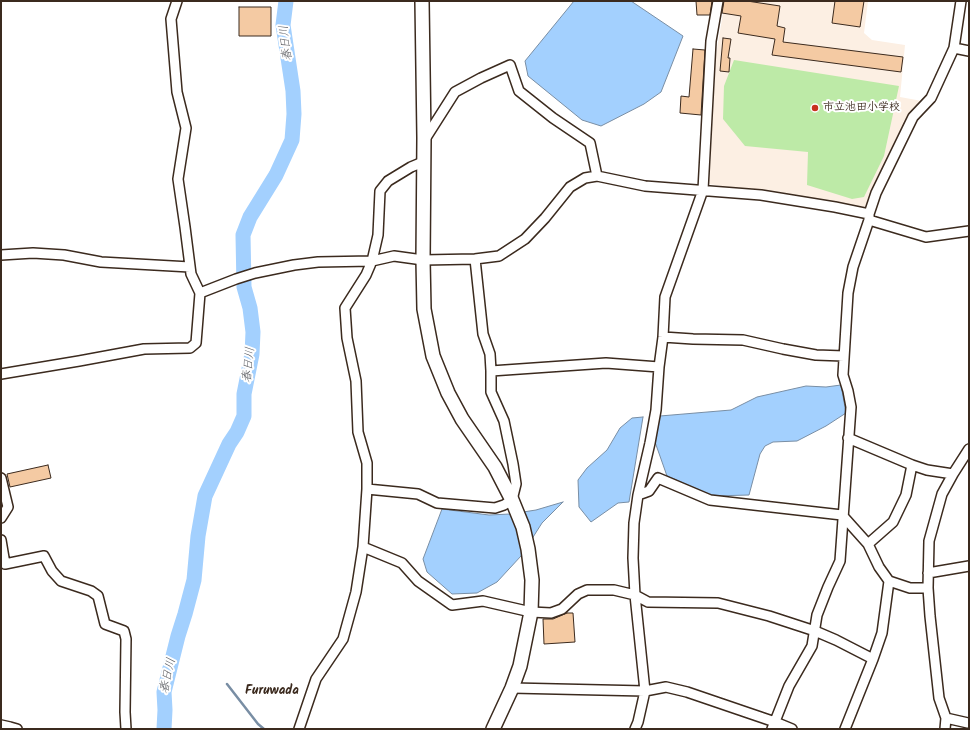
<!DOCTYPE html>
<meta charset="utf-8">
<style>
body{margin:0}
#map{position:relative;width:970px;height:730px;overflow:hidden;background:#fff;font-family:Kalam,sans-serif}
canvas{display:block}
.frame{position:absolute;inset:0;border:2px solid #3b2a1e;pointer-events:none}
</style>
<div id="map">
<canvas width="970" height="730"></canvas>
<div class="frame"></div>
</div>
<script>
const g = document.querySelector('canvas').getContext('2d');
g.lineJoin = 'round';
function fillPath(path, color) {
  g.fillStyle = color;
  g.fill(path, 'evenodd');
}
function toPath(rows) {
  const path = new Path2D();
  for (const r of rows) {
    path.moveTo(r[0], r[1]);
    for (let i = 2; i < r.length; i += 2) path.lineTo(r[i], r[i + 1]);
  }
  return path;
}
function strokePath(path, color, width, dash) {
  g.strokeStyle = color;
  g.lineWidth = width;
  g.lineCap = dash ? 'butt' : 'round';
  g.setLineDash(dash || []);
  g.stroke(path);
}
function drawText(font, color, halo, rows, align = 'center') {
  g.font = font + ' Kalam,"Klee One",sans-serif';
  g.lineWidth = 4;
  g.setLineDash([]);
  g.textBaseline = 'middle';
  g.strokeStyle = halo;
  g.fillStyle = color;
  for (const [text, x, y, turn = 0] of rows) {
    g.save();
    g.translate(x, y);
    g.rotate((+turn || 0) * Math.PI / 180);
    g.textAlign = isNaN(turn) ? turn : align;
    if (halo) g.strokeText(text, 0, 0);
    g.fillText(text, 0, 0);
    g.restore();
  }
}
const built = toPath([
 [725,1,868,1,864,33,872,40,905,45,900,97,922,101,911,115,865,208,709,184,716,55]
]);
const green = toPath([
 [734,60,899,86,884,156,864,197,852,199,807,185,808,152,745,146,723,119,724,86]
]);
const water = toPath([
 [574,1,631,1,683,36,661,92,644,104,601,126,582,120,528,76,525,61,574,1],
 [841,385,846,413,826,426,797,441,773,442,765,446,760,454,749,495,713,496,667,476,655,442,660,416,731,410,757,397,806,386,826,387,841,385],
 [643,417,629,502,618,503,591,522,579,507,578,480,587,468,607,450,620,428,632,418,643,417],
 [563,502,542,523,521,556,497,582,477,593,452,594,427,572,423,559,442,509,489,515,510,514,536,510,563,502]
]);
const stream = toPath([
 [227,684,258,724,264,729]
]);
const river = toPath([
 [164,729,165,710,164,692,178,636,185,614,194,580,198,536,205,496,229,444,237,432,244,416,244,394,252,354,253,332,250,308,244,287,243,235,250,217,276,175,292,140,294,114,293,91,283,25,286,1]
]);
const building = toPath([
 [696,1,712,1,710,15,697,15,696,1],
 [724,1,747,1,780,6,777,26,785,28,783,42,903,57,901,72,772,55,775,39,738,33,741,16,722,13,724,1],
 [835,1,864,1,860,27,832,23,835,1],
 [239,7,271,7,271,36,239,36,239,7],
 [723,38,731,39,728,58,730,58,729,72,720,71,723,38],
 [693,49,705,50,701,115,680,113,681,96,689,97,693,49],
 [48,465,51,478,10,487,7,474,48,465],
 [567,613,573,613,575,642,544,644,543,619,553,619,567,613]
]);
const street = toPath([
 [954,48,969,51],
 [424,138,427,136,455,92,481,78,510,65,519,91,553,118,590,143,597,176],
 [869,220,926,237,969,231],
 [1,255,33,253,64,255,101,262,190,267],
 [200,293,236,279,255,273,294,265,318,262,372,261,394,256,423,260,475,259,499,256,525,239,545,218,570,187,585,178,597,176,645,186,761,195,835,207,869,214],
 [663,337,693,339,743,340,783,349,816,355,844,356],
 [491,371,606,363,659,367],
 [1,374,79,361,144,349,190,348,196,343,200,293,191,274,185,227,178,179,186,128,177,92,171,19,177,1],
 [848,438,912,465,927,470,953,474],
 [1,478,8,507,1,518],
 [367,489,418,494,437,503,495,508,504,505,512,500,516,484,513,464,504,421,491,392,491,371,490,354,483,334,475,259],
 [638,495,649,491,658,478,710,500,842,515,868,544,879,567,889,581,910,588,928,588],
 [1,540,5,564,44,556,52,571,61,581,91,591,98,596,105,624,124,631,126,639,125,712,126,729],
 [868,544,893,522,906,495,912,465],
 [363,547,402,563,418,581,452,605,483,601,531,612,551,613,562,609,578,594,587,590,614,590,635,595,648,602,718,603,769,616,815,631,836,640,873,659],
 [928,573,969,566],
 [512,688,645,691,666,687,687,692,775,722,792,729],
 [946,718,968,723,969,723],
 [1,725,10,727,17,729],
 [299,729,316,679,343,639,356,592,363,547,367,489,367,463,358,432,356,381,347,338,345,308,366,275,372,261,378,235,380,191,388,181,411,167,423,162],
 [635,729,638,722,645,691,635,595,633,558,634,523,638,495,650,443,656,410,659,367,663,337,665,297,703,190,711,41,718,1],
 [772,729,789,686,812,646,817,615,828,587,840,561,851,407,848,391,843,375,848,293,853,267,869,220,869,214,876,193,913,117,931,98,954,48,961,1],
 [845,729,873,659,882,633,889,581],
 [945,729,946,718,939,698,930,616,928,588,929,541,942,494,953,474,969,449]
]);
const secondary = toPath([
 [422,1,424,138,423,260,424,309,433,356,448,393,462,419,495,467,512,500,523,527,528,549,532,580,531,612,520,666,512,688,493,729]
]);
const markers = [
 [815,108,4,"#c8321e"]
];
const poiNames = [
 ["市立池田小学校",823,108]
];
const waterNames = [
 ["春日川",287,43,-97],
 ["春日川",250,365,-84],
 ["春日川",169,676,-77]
];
const quarterNames = [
 ["Furuwada",272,692]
];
fillPath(built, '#fcefe3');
fillPath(green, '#bdeaa7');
fillPath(water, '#a3d0fe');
strokePath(water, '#798ea4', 1);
strokePath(stream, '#798ea4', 2.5);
strokePath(river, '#a3d0fe', 15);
fillPath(building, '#f4caa3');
strokePath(building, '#3b2a1e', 1);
strokePath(street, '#3b2a1e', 12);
strokePath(secondary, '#3b2a1e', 16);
strokePath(street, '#fff', 9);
strokePath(secondary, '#fff', 13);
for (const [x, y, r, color] of markers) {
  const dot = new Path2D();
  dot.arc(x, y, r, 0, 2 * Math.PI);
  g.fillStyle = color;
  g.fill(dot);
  strokePath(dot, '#fff', 1.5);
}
drawText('bold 11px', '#3b2a1e', '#fff', poiNames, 'left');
drawText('italic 12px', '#5a5c61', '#fff', waterNames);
drawText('bold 13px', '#3b2a1e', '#fff', quarterNames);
</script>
